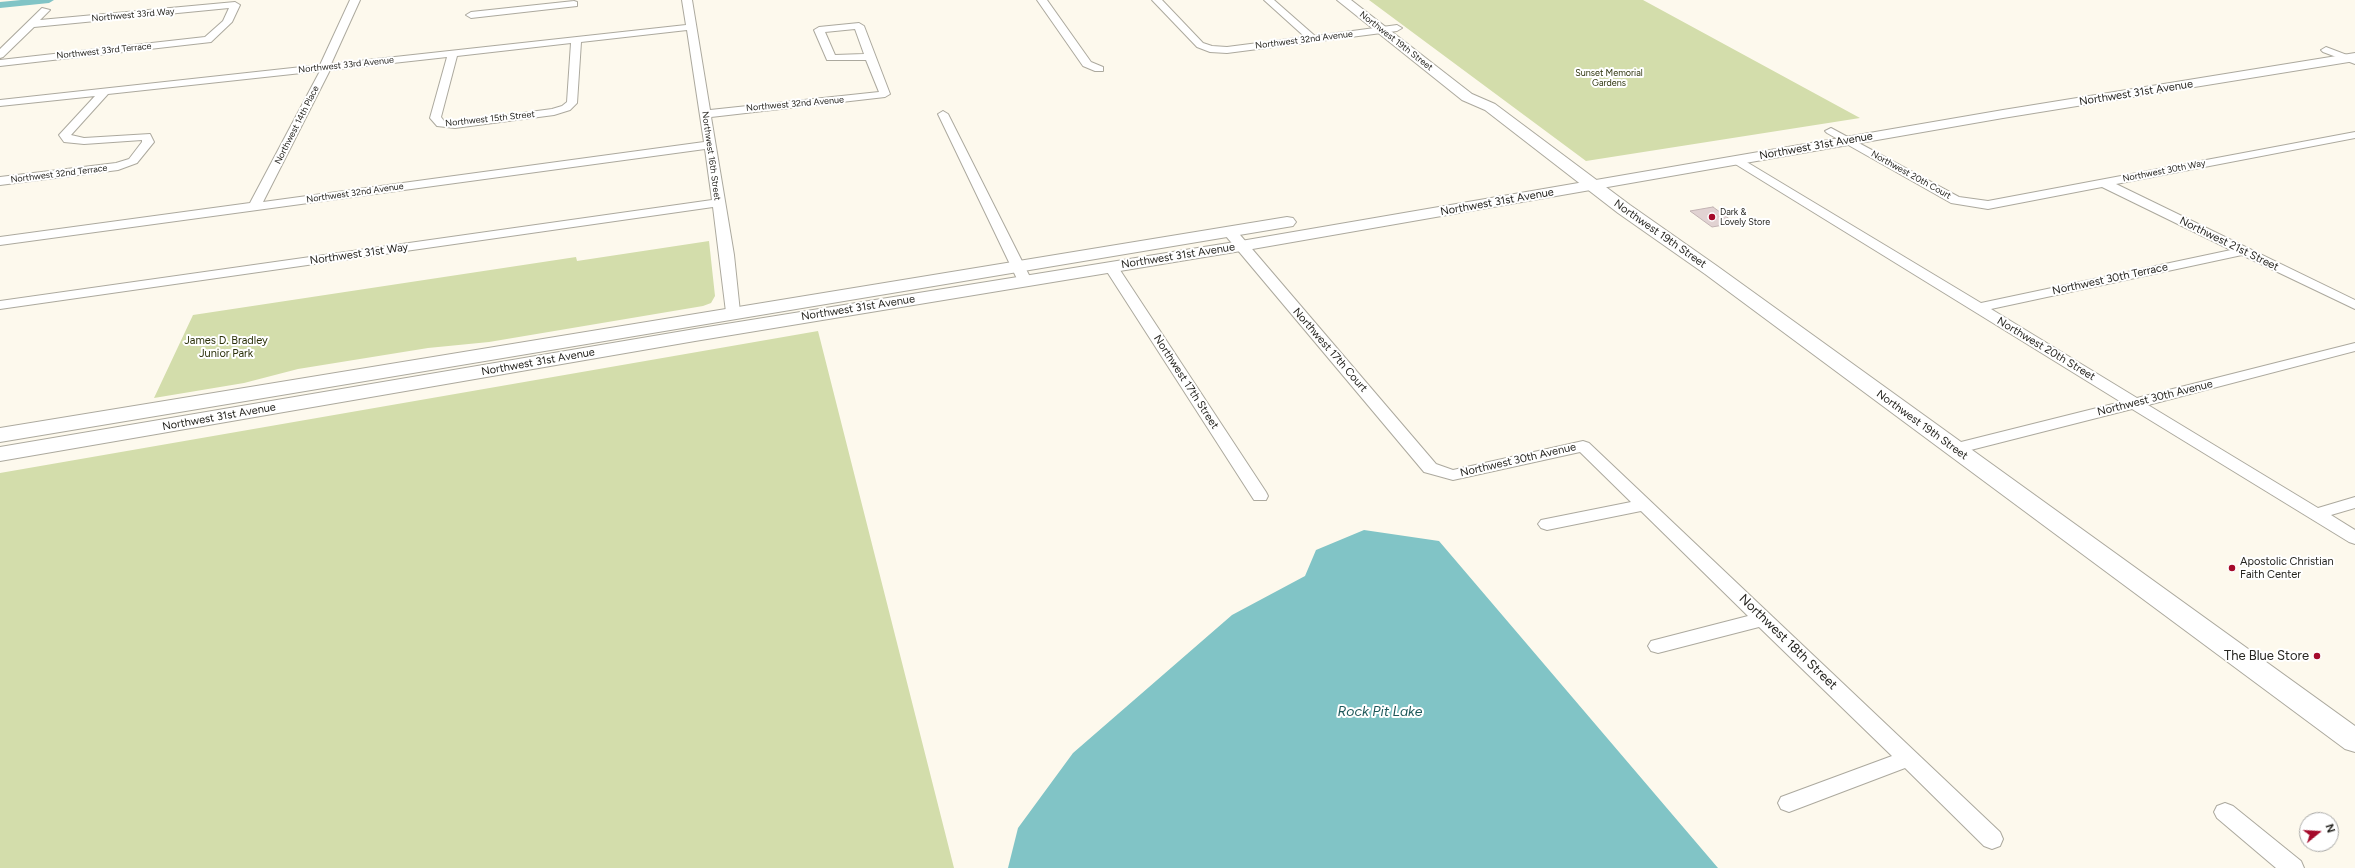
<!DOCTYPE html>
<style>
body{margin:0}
#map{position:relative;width:2355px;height:868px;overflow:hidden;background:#fdf9ed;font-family:Figtree,sans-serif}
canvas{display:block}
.north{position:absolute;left:2299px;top:812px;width:40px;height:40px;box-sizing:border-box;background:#fff;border:1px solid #a8a8a6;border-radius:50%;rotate:72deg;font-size:11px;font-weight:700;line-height:16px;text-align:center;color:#262520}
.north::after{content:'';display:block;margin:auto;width:14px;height:18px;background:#a50a2b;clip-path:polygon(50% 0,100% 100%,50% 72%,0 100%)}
</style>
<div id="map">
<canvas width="2355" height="868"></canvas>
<div class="north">N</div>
</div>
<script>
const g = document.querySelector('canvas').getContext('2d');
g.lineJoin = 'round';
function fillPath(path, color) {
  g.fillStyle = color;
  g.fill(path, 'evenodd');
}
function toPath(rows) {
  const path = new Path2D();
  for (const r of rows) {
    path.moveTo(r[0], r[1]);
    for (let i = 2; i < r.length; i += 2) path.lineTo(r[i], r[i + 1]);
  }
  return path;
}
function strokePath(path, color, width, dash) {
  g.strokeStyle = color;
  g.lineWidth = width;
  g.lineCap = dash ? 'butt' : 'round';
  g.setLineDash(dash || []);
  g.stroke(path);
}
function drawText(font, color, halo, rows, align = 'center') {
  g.font = font + ' Figtree,sans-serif';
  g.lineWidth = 4;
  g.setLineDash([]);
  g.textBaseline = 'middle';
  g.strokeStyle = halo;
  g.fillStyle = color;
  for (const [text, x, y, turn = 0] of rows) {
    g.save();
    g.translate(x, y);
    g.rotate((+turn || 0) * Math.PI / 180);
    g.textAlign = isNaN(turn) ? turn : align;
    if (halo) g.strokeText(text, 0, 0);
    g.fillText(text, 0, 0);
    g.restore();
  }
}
const green = toPath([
 [1369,0,1643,0,1860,118,1586,161],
 [709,241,715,296,711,303,703,306,489,342,428,348,298,369,244,383,154,398,193,315,576,257,577,261],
 [818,331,954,868,0,868,0,473]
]);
const water = toPath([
 [1364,530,1439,541,1718,868,1008,868,1018,828,1073,753,1232,615,1305,576,1316,550]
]);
const canal = toPath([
 [21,0,54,0,49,3,0,8,0,2,21,0]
]);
const building = toPath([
 [1713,207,1735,223,1712,227,1690,211,1713,207]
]);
const street = toPath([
 [350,0,360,0,331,64,686,25,682,0,692,0,710,110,879,92,866,60,827,60,814,30,819,27,859,23,864,26,890,94,885,97,711,117,734,255,740,312,733,316,726,312,713,207,0,309,0,301,712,200,705,149,0,245,0,237,250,203,320,71,108,94,71,135,84,138,150,134,154,142,137,163,118,170,0,185,0,177,116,163,129,159,142,142,142,140,84,144,64,142,59,135,95,96,0,106,0,100,320,65,350,0],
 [855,29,864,54,835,55,825,32,855,29],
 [687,30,704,142,263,202,330,70,447,57,430,118,437,126,455,128,554,115,570,110,577,103,581,42,687,30],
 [571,43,567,102,562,106,552,109,455,122,444,121,441,117,457,56,571,43],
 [1037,0,1047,0,1091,62,1103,67,1103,71,1095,71,1083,66,1037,0],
 [1152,0,1162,0,1203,43,1212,46,1227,47,1305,37,1264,0,1274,0,1315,36,1397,25,1402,28,1397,31,1227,53,1210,52,1197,47,1152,0],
 [574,1,577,2,577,6,471,18,466,15,471,12,574,1],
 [235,2,240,5,232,22,211,42,0,66,0,60,205,37,223,21,229,8,34,27,3,57,0,58,0,49,42,8,50,10,40,20,235,2],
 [2326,47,2355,58,2355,64,2323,52,2321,50,2326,47],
 [943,111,948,114,1032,281,1030,284,1020,284,1018,281,938,114,943,111],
 [1831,128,1959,197,1988,201,2355,132,2355,138,2116,184,2355,300,2355,309,2242,255,1991,309,2137,398,2355,343,2355,351,2148,405,2318,508,2355,497,2355,508,2331,515,2355,530,2355,544,2349,542,2132,409,1955,454,1949,453,1947,449,1949,445,2121,402,1732,162,1730,160,1732,158,1740,158,1981,303,2231,250,2102,187,1988,209,1951,203,1827,133,1825,131,1831,128],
 [1230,228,1235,229,1436,464,1453,470,1583,441,1589,443,2000,832,2003,839,2000,846,1992,849,1984,846,1905,768,1789,812,1781,809,1778,803,1781,797,1892,756,1759,627,1658,653,1651,651,1648,646,1651,641,1748,616,1641,511,1547,530,1541,528,1538,524,1541,520,1631,502,1580,452,1453,480,1424,472,1225,235,1224,232,1225,229,1230,228],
 [1111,263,1118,267,1266,492,1268,496,1266,500,1254,500,1104,267,1111,263],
 [2225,803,2233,806,2301,861,2304,868,2276,868,2217,818,2214,812,2217,806,2225,803]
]);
const secondary = toPath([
 [1337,0,1351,0,1472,94,1495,104,1630,205,1717,266,2355,726,2355,752,2345,749,1705,274,1618,213,1485,110,1462,100,1337,0]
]);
const primary = toPath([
 [2355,53,2355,61,2003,118,1241,251,695,341,0,461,0,447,695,329,1241,241,2003,110,2355,53],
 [1287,217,1293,218,1296,222,1293,226,0,442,0,428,1287,217]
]);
const markers = [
 [1712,217,4,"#a50a2b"],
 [2232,568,4,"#a50a2b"],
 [2317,656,4,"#a50a2b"]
];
const farStreetnames = [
 ["Northwest 33rd Way",133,15,-5],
 ["Northwest 32nd Avenue",1304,40,-7],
 ["Northwest 19th Street",1396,41,38],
 ["Northwest 33rd Terrace",104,51,-6],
 ["Northwest 33rd Avenue",346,65,-6],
 ["Northwest 32nd Avenue",795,104,-5],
 ["Northwest 15th Street",490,119,-6],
 ["Northwest 14th Place",297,125,-63],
 ["Northwest 16th Street",711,156,82],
 ["Northwest 30th Way",2164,171,-11],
 ["Northwest 32nd Terrace",59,174,-7],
 ["Northwest 20th Court",1911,175,29],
 ["Northwest 32nd Avenue",355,193,-8]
];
const farParknames = [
 ["Sunset Memorial",1609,73],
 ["Gardens",1609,83]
];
const farPoinames = [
 ["Dark &",1720,212],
 ["Lovely Store",1720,222]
];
const streetNames = [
 ["Northwest 31st Avenue",2136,93,-9],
 ["Northwest 31st Avenue",1816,146,-10],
 ["Northwest 31st Avenue",1497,202,-10],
 ["Northwest 19th Street",1660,234,35],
 ["Northwest 21st Street",2229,244,26],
 ["Northwest 31st Way",359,254,-8],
 ["Northwest 31st Avenue",1178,256,-9],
 ["Northwest 30th Terrace",2110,279,-12],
 ["Northwest 31st Avenue",858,308,-9],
 ["Northwest 20th Street",2046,349,31],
 ["Northwest 17th Court",1330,350,49],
 ["Northwest 31st Avenue",538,362,-10],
 ["Northwest 17th Street",1186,382,57],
 ["Northwest 30th Avenue",2155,398,-14],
 ["Northwest 31st Avenue",219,417,-10],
 ["Northwest 19th Street",1922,425,36],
 ["Northwest 30th Avenue",1518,460,-13]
];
const parkNames = [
 ["James D. Bradley",226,341],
 ["Junior Park",226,354]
];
const poiNames = [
 ["Apostolic Christian",2240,562],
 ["Faith Center",2240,575]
];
const nearStreetnames = [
 ["Northwest 18th Street",1788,642,44]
];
const nearPoinames = [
 ["The Blue Store",2309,656]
];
const nearWaternames = [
 ["Rock Pit Lake",1380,712]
];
fillPath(green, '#d3ddab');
fillPath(water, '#81c4c6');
fillPath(canal, '#81c4c6');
fillPath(building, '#e1d2d2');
strokePath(building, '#c2b3b3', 1);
strokePath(street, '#aca99e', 2);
strokePath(secondary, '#aca99e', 2);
strokePath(primary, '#aca99e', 2);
fillPath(street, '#fff');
fillPath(secondary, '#fff');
fillPath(primary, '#fff');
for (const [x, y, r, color] of markers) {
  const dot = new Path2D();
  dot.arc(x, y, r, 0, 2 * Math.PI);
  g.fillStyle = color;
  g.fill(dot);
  strokePath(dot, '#fff', 1.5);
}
drawText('9px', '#262520', '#fff', farStreetnames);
drawText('9px', '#2c320b', '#fff', farParknames);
drawText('9px', '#262520', '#fff', farPoinames, 'left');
drawText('11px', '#262520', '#fff', streetNames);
drawText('11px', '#2c320b', '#fff', parkNames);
drawText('11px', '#262520', '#fff', poiNames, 'left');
drawText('13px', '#262520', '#fff', nearStreetnames);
drawText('13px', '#262520', '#fff', nearPoinames, 'right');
drawText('italic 14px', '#1e585a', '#fff', nearWaternames);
</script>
